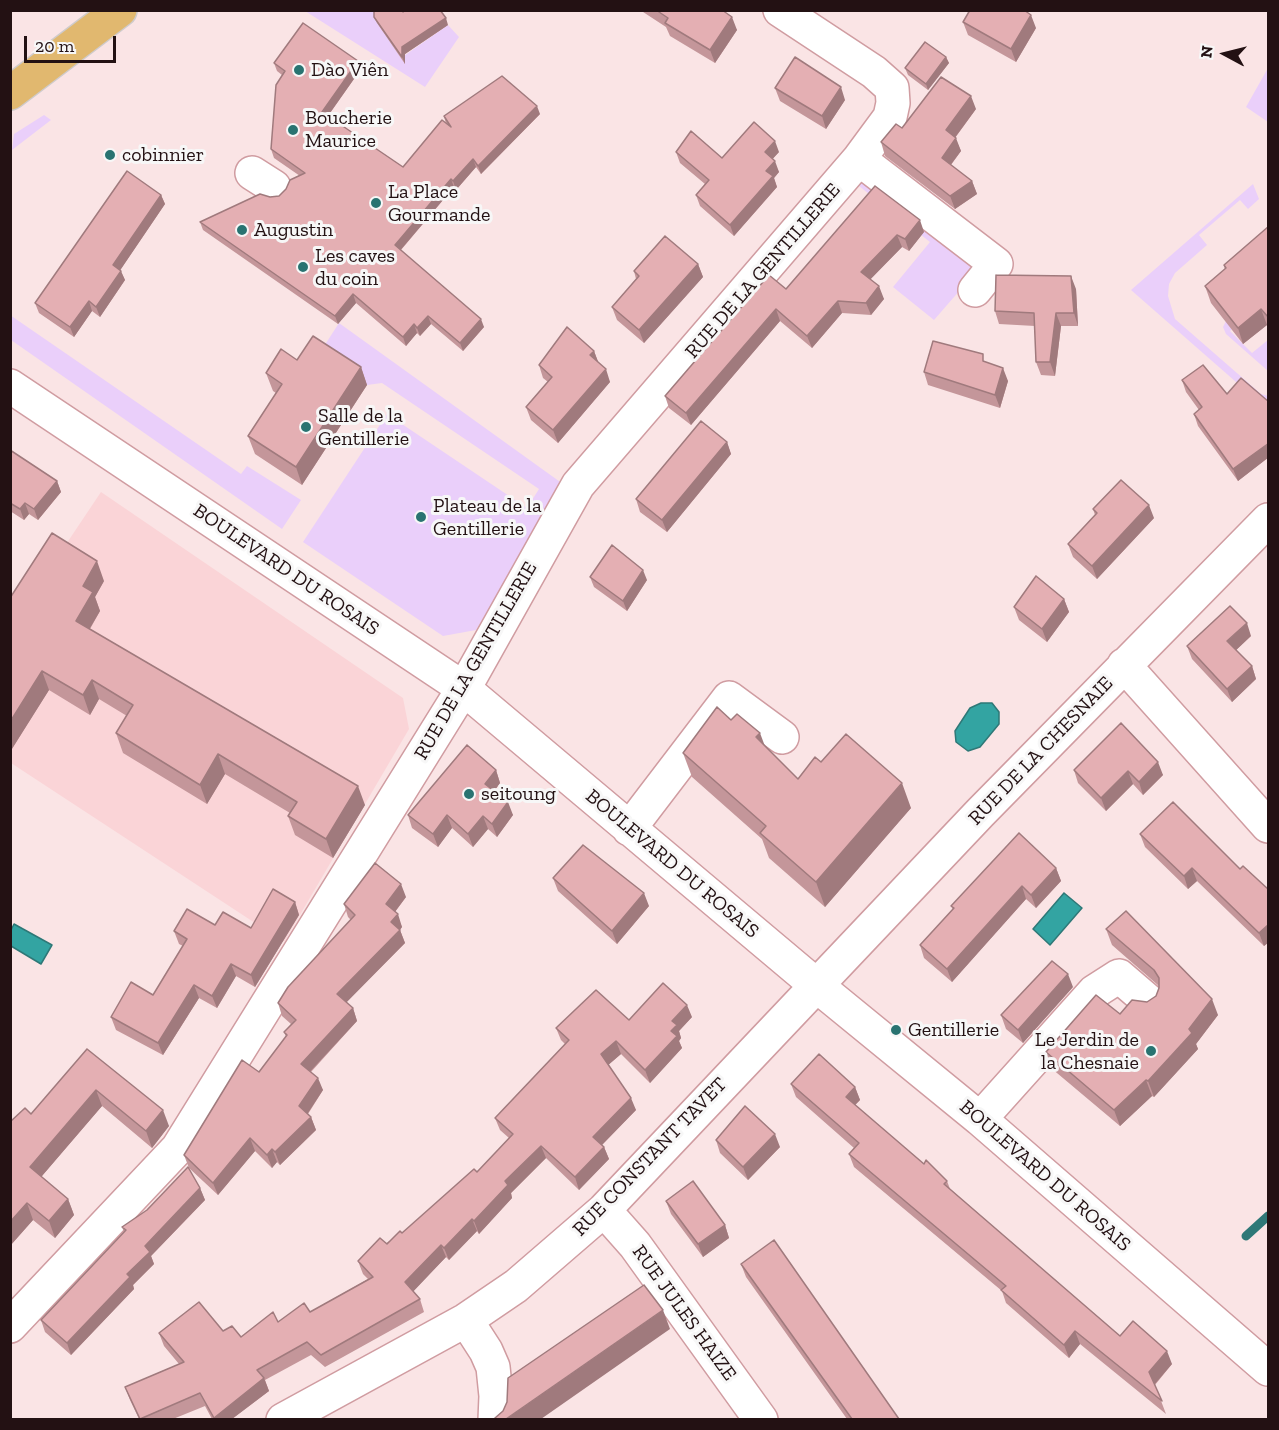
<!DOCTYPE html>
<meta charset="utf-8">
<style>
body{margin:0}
#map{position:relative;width:1279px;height:1430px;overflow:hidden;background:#fae4e5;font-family:"Zilla Slab",serif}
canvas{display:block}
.frame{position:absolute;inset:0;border:12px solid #231113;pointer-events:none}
.north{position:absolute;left:1195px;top:24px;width:60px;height:60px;-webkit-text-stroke:4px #f7f7f7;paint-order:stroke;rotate:277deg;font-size:16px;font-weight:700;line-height:24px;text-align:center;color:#231113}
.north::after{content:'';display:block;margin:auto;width:21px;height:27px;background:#231113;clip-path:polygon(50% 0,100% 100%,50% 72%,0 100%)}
.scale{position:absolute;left:24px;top:36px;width:92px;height:27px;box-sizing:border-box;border:3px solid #231113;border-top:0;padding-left:8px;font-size:18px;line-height:21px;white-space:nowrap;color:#231113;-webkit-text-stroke:4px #f7f7f7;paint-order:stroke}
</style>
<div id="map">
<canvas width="1279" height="1430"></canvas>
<div class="frame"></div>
<div class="north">N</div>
<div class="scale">20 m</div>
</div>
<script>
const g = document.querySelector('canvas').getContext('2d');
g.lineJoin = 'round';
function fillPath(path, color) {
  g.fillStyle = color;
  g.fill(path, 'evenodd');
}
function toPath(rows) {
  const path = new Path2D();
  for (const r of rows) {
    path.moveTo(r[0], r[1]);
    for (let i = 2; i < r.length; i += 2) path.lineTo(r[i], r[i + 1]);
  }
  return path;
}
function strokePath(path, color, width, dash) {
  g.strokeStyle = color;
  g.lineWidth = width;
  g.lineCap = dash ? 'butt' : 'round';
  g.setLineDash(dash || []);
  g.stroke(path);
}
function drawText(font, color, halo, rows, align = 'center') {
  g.font = font + ' "Zilla Slab",serif';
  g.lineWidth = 6;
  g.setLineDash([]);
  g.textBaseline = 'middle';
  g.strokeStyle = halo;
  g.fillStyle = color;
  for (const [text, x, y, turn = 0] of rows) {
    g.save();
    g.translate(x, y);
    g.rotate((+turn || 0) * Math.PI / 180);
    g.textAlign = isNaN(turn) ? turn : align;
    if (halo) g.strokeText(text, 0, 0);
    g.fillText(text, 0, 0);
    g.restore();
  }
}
const built = toPath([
 [101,492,403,698,409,729,284,942,11,763,10,628]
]);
const green = toPath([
 [305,11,384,11,401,58,448,25,459,37,425,87],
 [1268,68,1268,122,1246,107],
 [44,115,51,120,12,150,14,134],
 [867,176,981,266,934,320,893,287,930,242,859,186],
 [1253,184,1259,199,1248,209,1240,200,1199,235,1207,245,1175,273,1169,284,1168,296,1175,319,1261,394,1268,396,1268,410,1131,290],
 [10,315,241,474,247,466,301,500,282,529,11,340],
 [1226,321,1232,329,1230,331,1252,353,1268,340,1268,371,1226,334,1223,327],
 [339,323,563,484,476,630,443,636,303,542,387,414,527,508,539,489,382,383,367,385,319,354]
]);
const water = toPath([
 [981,703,992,703,999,712,999,724,980,747,968,751,956,742,955,731,970,708,981,703],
 [1064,893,1082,908,1050,945,1033,929,1064,893],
 [14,924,52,945,41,964,11,946,11,930,14,924]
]);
const stream = toPath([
 [1246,1236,1268,1216]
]);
const minor = toPath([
 [859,159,996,264,975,290],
 [252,173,274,187],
 [10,386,463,688,816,985,980,1119,1268,1369],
 [1124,665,1268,826],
 [629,829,729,698,782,737],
 [980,1119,1094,992,1119,976,1147,1000],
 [604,1210,635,1245,761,1420],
 [466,1320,486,1351,493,1367,496,1396,495,1420],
 [10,1326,178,1148,471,676,578,485,859,159,890,117,893,103,892,88,874,72,780,10],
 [283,1420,466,1320,516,1286,604,1210,980,813,1268,520]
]);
const major = toPath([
 [10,93,120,10]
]);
const wall = toPath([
 [640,10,722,10,737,30,715,63,670,36,666,27],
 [374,17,448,25,405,54,405,64,377,23],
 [963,22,1036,28,1016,62,968,35],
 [946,57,949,63,928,90,908,75,905,68],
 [274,63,361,69,328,116,403,167,446,124,444,116,540,114,481,174,476,167,456,190,454,187,401,250,484,327,463,351,431,324,420,336,417,333,406,346,356,303,338,324,203,230,200,222,270,197,279,196,300,176,274,158,271,149,282,75,277,71],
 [775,88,845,100,826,129,780,101],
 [976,109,955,138,961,151,951,165,972,181,977,194,955,209,885,156,881,142,902,128],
 [676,152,722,158,779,152,772,159,779,172,774,178,777,187,734,236,700,206,696,195,705,184,680,163],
 [875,186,924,232,909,251,902,247,870,279,884,299,871,315,842,313,812,348,780,321,691,425,669,408,665,396,786,289],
 [161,195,165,204,120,270,125,280,100,317,92,311,74,337,39,313,35,303],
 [1269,226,1269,327,1267,325,1243,344,1211,303,1205,286,1225,270,1224,265],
 [698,264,703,277,644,343,617,320,612,307,636,279,634,271],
 [1076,289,1078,326,1061,326,1055,376,1041,375,1036,362,1035,326,999,324,995,311],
 [594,351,598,362,610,382,558,443,531,420,526,407,548,382,543,378,539,365],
 [986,362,1008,381,1000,408,928,385,924,372],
 [361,367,367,385,302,485,255,454,248,436,276,393,273,391,266,373],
 [1182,380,1227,394,1269,402,1269,457,1238,481,1198,426,1194,414,1199,410,1186,392],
 [727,442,731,454,667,532,640,512,636,499],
 [10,450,57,481,61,492,38,520,29,514,24,520,10,511],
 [1093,509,1154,518,1097,579,1073,557,1068,544,1095,515],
 [590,577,647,580,627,611,594,587],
 [104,581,95,597,100,611,90,629,365,805,333,858,295,835,288,816,290,813,225,774,207,804,123,753,116,733,127,716,99,699,90,715,49,690,10,752,10,598],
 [1064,599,1069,612,1047,642,1019,620,1014,607],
 [1251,636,1236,650,1252,666,1256,679,1232,702,1192,659,1187,646],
 [731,720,765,746,798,779,821,762,911,808,825,907,769,858,762,839,692,777,683,753],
 [1121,723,1163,775,1143,795,1133,784,1106,811,1078,783,1074,770],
 [496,770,500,783,494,791,513,815,497,837,488,829,473,847,452,828,438,847,412,828,408,815],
 [1140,834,1240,869,1269,890,1269,942,1264,946,1197,881,1188,889,1145,847],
 [1056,868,1061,881,1036,908,1026,899,952,982,924,958,920,945,953,910,951,906],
 [553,878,649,906,617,944,558,891],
 [406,897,395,912,402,927,400,930,405,943,346,1002,353,1008,357,1021,311,1072,323,1090,308,1114,311,1117,316,1130,280,1165,277,1162,272,1168,255,1151,218,1195,189,1168,184,1155,259,1072,286,1037,284,1032,291,1024,282,1016,278,1003,351,920,348,917,344,904],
 [295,902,299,915,255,987,236,976,217,1008,199,998,163,1055,116,1030,111,1017,153,995,183,946,179,944,174,931,215,925,251,928],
 [1106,929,1218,1015,1196,1044,1198,1049,1154,1097,1152,1096,1120,1126,1051,1068,1046,1052,1147,1002,1156,996,1159,988,1159,986,1112,945],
 [1073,987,1023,1043,1006,1029,1001,1015],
 [692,1017,679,1031,681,1038,679,1041,682,1048,650,1083,621,1054,608,1065,636,1110,602,1145,604,1147,609,1159,579,1190,546,1158,511,1193,512,1198,479,1234,477,1231,449,1260,446,1257,413,1291,420,1299,424,1312,325,1367,311,1355,265,1380,269,1391,232,1419,212,1419,205,1406,173,1419,139,1419,130,1400,125,1387,179,1364,164,1346,159,1333,223,1331,241,1337,278,1322,310,1312,368,1279,363,1274,358,1261,402,1233,477,1172,509,1138,500,1130,495,1118,565,1044,561,1040,556,1028,629,1020],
 [87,1049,169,1126,152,1148,102,1106,41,1177,68,1199,74,1215,55,1238,33,1220,10,1246,10,1122,31,1114],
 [791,1084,855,1087,860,1100,855,1105,924,1164,947,1181,950,1189,1120,1336,1172,1364,1155,1385,1166,1414,1080,1344,1069,1358,1006,1303,1002,1291,854,1167,849,1154,854,1148,796,1097],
 [716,1140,780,1147,748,1180,720,1153],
 [200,1188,205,1200,151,1256,154,1264,133,1285,134,1289,71,1355,45,1332,41,1320,124,1232,122,1227],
 [666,1201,725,1225,729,1238,703,1257,671,1214],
 [741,1264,899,1419,847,1419,746,1277]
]);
const shadedWall = toPath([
 [1031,15,1036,28,1016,62,1011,49],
 [732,17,737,30,715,63,710,50],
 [446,18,448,25,405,54,405,64,402,57,402,47],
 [946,57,949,63,928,90,926,84],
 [358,61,361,69,325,120,322,112],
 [841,87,845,100,826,129,822,116],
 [971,96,976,109,951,143,946,130],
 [537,106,540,114,481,174,478,166],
 [956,138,961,151,946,171,942,158],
 [775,141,779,152,769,163,765,152],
 [473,159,476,167,456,190,453,181],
 [775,161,779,172,774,178,777,187,734,236,730,225,766,171],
 [451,179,454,187,398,253,395,245],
 [972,181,977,194,955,209,950,196],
 [161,195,165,204,117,275,113,265],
 [920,220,924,232,909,251,905,239],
 [897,235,902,247,866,284,861,272],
 [698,264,703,277,644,343,639,330],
 [121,271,125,280,100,317,96,307],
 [1071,276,1076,289,1078,326,1074,313],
 [879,286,884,299,871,315,866,303],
 [353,294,356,303,338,324,335,316],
 [89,301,92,311,74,337,70,327],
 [838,301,842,313,812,348,807,336],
 [776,309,780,321,691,425,686,413],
 [1261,309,1267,325,1243,344,1238,328],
 [1056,313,1061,326,1055,376,1050,362],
 [428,316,431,324,420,336,417,328],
 [481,319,484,327,463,351,460,343],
 [414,324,417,333,406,346,403,337],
 [594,351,599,364,590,355],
 [361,367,367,385,302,485,296,467],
 [1003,368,1008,381,1000,408,995,395],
 [606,369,610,382,558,443,553,430],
 [727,442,731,454,667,532,662,520],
 [1269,443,1269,457,1238,481,1233,469],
 [57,481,61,492,38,520,34,509],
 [25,503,29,514,24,520,20,509],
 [1149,505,1154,518,1097,579,1092,566],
 [97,561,104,581,95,597,100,611,83,640,76,621,83,586],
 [643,570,647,580,627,611,623,601],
 [1064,599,1069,612,1047,642,1042,629],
 [1247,623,1251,636,1232,654,1227,641],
 [1252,666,1256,679,1232,702,1227,689],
 [42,671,49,690,10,752,10,722],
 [92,680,99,699,90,715,83,695],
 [760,733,769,757,756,737],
 [218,754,225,774,207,804,200,785],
 [1158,762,1163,775,1143,795,1139,782],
 [496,770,500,783,490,797,485,784],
 [1128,771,1133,784,1106,811,1101,798],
 [902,783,911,808,825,907,816,882],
 [358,786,365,805,333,858,326,839],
 [508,802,513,815,497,837,492,824],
 [447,815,452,828,438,847,433,834],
 [483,816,488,829,473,847,468,834],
 [1056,868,1061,881,1036,908,1031,895],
 [1192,868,1197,881,1188,889,1184,876],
 [401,884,406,897,391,917,386,904],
 [1022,886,1026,899,952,982,947,969],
 [644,893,649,906,617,944,612,931],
 [295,902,299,915,255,987,251,975],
 [398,914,402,927,396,935,391,922],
 [1269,924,1269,942,1264,946,1259,933],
 [400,930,405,943,342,1007,337,994],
 [231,964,236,976,217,1008,212,996],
 [1068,974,1073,987,1023,1043,1018,1030],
 [194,985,199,998,163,1055,158,1043],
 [1212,999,1218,1015,1196,1044,1198,1049,1154,1097,1148,1081],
 [687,1005,692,1017,679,1031,681,1038,679,1041,682,1048,650,1083,645,1070,671,1031,672,1021],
 [353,1008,357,1021,305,1077,301,1064],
 [616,1041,621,1054,606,1067,601,1054],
 [318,1078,323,1090,304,1119,299,1106],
 [1146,1080,1152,1096,1120,1126,1114,1110],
 [855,1087,860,1100,850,1110,846,1097],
 [96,1090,102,1106,36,1183,30,1167],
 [631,1098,636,1110,598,1149,593,1137],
 [163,1110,169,1126,152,1148,146,1131],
 [311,1117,316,1130,280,1165,275,1152],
 [775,1134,780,1147,748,1180,743,1167],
 [250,1138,255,1151,218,1195,213,1183],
 [541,1146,546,1158,511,1193,512,1198,479,1234,474,1221,505,1181],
 [604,1147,609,1159,579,1190,575,1177],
 [272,1149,277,1162,272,1168,267,1155],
 [200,1188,205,1200,151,1256,154,1264,133,1285,134,1289,71,1355,67,1343,127,1274,145,1246],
 [68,1199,74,1215,55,1238,49,1221],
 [27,1203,33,1220,10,1246,10,1222],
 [472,1219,477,1231,449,1260,444,1248],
 [725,1225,729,1238,703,1257,698,1244],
 [441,1245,446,1257,410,1295,405,1282],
 [663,1310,670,1329,541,1419,506,1419],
 [1075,1331,1080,1344,1069,1358,1064,1345],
 [1167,1351,1172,1364,1154,1385,1149,1372],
 [264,1378,269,1391,232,1419,214,1419,214,1418]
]);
const building = toPath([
 [374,10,403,10,403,12,405,10,440,10,446,18,402,47,402,57,374,17,374,10],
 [656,10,722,10,732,17,710,50,665,23,668,18,656,10],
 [970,10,1024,10,1031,15,1011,49,963,22,970,10],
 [303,23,358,61,322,112,403,167,442,120,451,127,444,116,502,76,537,106,478,166,473,159,453,181,451,179,395,245,481,319,460,343,428,316,417,328,414,324,403,337,353,294,335,316,200,222,260,194,270,197,279,196,286,189,290,180,305,173,271,149,276,85,285,71,274,63,303,23],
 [925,42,946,57,926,84,905,68,925,42],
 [795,57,841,87,822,116,775,88,795,57],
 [941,77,971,96,946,130,956,138,942,158,972,181,950,196,881,142,896,124,902,128,941,77],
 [754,122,775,141,765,152,775,161,766,171,773,176,730,225,696,195,709,180,676,152,691,131,722,158,754,122],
 [127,171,161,195,113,265,121,271,96,307,89,301,70,327,35,303,127,171],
 [875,186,920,220,905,239,897,235,861,272,879,286,866,303,838,301,807,336,776,309,686,413,665,396,769,275,786,289,875,186],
 [1269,226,1269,318,1261,309,1238,328,1205,286,1226,268,1224,265,1269,226],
 [665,236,698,264,639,330,612,307,639,276,634,271,665,236],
 [996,275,1071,276,1074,313,1056,313,1050,362,1036,362,1034,313,995,311,996,275],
 [567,327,594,351,590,355,606,369,553,430,526,407,552,377,539,365,567,327],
 [313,336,361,367,296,467,248,436,282,384,266,373,281,349,297,360,313,336],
 [933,341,983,354,983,361,1003,368,995,395,924,372,933,341],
 [1203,365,1227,394,1241,378,1269,402,1269,443,1233,469,1194,414,1202,407,1182,380,1203,365],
 [701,421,727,442,662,520,636,499,701,421],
 [10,450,57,481,34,509,25,503,20,509,10,503,10,450],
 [1121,480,1149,505,1092,566,1068,544,1097,513,1093,509,1121,480],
 [52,533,97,561,83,586,93,592,76,621,358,786,326,839,288,816,297,802,218,754,200,785,116,733,133,705,92,680,83,695,42,671,10,722,10,598,52,533],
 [612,545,643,570,623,601,590,577,612,545],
 [1036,576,1064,599,1042,629,1014,607,1036,576],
 [1230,606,1247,623,1227,641,1252,666,1227,689,1187,646,1230,606],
 [717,707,731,720,737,714,760,733,756,737,798,779,815,757,821,762,846,734,902,783,816,882,760,833,766,826,683,753,717,707],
 [1121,723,1158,762,1139,782,1128,771,1101,798,1074,770,1121,723],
 [467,745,496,770,485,784,508,802,492,824,483,816,468,834,447,815,433,834,408,815,467,745],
 [1173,802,1240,869,1243,866,1269,890,1269,924,1259,933,1192,868,1184,876,1140,834,1173,802],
 [1019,833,1056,868,1031,895,1022,886,947,969,920,945,954,908,951,906,1019,833],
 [583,845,644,893,612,931,553,878,583,845],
 [375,863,401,884,386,904,398,914,391,922,400,930,337,994,353,1008,301,1064,318,1078,299,1106,311,1117,275,1152,272,1149,267,1155,250,1138,213,1183,184,1155,242,1060,259,1072,287,1035,284,1032,296,1020,278,1003,288,987,355,915,344,904,375,863],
 [273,889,295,902,251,975,231,964,212,996,194,985,158,1043,111,1017,131,982,153,995,187,939,174,931,187,909,215,925,223,912,251,928,273,889],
 [1126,911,1212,999,1189,1029,1192,1033,1148,1081,1146,1080,1114,1110,1046,1052,1096,995,1120,1014,1132,1000,1147,1002,1156,996,1159,988,1159,978,1154,970,1106,929,1126,911],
 [1052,961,1068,974,1018,1030,1001,1015,1052,961],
 [663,983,687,1005,672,1021,677,1025,671,1031,677,1036,645,1070,616,1041,601,1054,631,1098,593,1137,604,1147,575,1177,541,1146,505,1181,508,1185,474,1221,472,1219,444,1248,441,1245,405,1282,420,1299,321,1355,307,1342,257,1370,264,1378,214,1418,200,1393,140,1419,125,1387,184,1362,159,1333,199,1302,223,1331,232,1326,241,1337,273,1312,278,1322,304,1303,310,1312,373,1277,358,1261,380,1238,387,1244,400,1231,402,1233,474,1169,477,1172,513,1134,495,1118,569,1040,556,1028,596,990,629,1020,663,983],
 [87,1049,163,1110,146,1131,96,1090,30,1167,68,1199,49,1221,27,1203,10,1222,10,1122,25,1108,31,1114,87,1049],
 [819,1054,855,1087,846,1097,924,1164,926,1160,947,1181,944,1184,1120,1336,1133,1321,1167,1351,1149,1372,1162,1401,1075,1331,1064,1345,1001,1290,1006,1286,849,1154,859,1143,791,1084,819,1054],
 [745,1106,775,1134,743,1167,716,1140,745,1106],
 [188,1167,200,1188,145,1246,150,1252,127,1274,130,1277,67,1343,41,1320,126,1230,122,1227,147,1210,188,1167],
 [693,1181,725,1225,698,1244,666,1201,693,1181],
 [774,1240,899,1419,852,1419,741,1264,774,1240],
 [644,1285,663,1310,506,1419,494,1419,495,1418,503,1411,507,1402,508,1378,644,1285]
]);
const markers = [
 [299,70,6,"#297371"],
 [293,130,6,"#297371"],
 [110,155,6,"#297371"],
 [376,203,6,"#297371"],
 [242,230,6,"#297371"],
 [303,267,6,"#297371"],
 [306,427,6,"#297371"],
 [421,517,6,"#297371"],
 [469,794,6,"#297371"],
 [896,1030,6,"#297371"],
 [1151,1051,6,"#297371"]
];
const poiNames = [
 ["Dào Viên",311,70],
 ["Boucherie",305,118],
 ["Maurice",305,141],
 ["cobinnier",122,155],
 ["La Place",388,192],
 ["Gourmande",388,215],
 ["Augustin",254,230],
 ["Les caves",315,256],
 ["du coin",315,279],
 ["Salle de la",318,416],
 ["Gentillerie",318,439],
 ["Plateau de la",433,506],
 ["Gentillerie",433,529],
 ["seitoung",481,794],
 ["Gentillerie",908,1030],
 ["Le Jerdin de",1139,1040,"right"],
 ["la Chesnaie",1139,1063,"right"]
];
const streetNames = [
 ["RUE DE LA GENTILLERIE",763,271,-49],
 ["BOULEVARD DU ROSAIS",286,570,34],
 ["RUE DE LA GENTILLERIE",476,661,-60],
 ["RUE DE LA CHESNAIE",1041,751,-46],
 ["BOULEVARD DU ROSAIS",672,864,40],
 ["RUE CONSTANT TAVET",650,1157,-46],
 ["BOULEVARD DU ROSAIS",1045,1176,41],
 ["RUE JULES HAIZE",684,1313,54]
];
fillPath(built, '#fad4d7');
fillPath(green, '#eacffa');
fillPath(water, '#33a4a2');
strokePath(water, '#2e7877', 1.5);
strokePath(stream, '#2e7877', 9);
strokePath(minor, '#d09ca1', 36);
strokePath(major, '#cfcbcb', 36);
strokePath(minor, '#fff', 33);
strokePath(major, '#e1b86f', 33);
fillPath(wall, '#c4969a');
fillPath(shadedWall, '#a07a7d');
fillPath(building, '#e4afb3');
strokePath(building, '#a07a7d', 1.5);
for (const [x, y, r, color] of markers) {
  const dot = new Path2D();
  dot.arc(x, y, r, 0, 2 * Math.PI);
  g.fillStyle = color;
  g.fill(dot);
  strokePath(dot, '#f7f7f7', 2);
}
drawText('20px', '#231113', '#f7f7f7', poiNames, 'left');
drawText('20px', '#231113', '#f7f7f7', streetNames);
</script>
